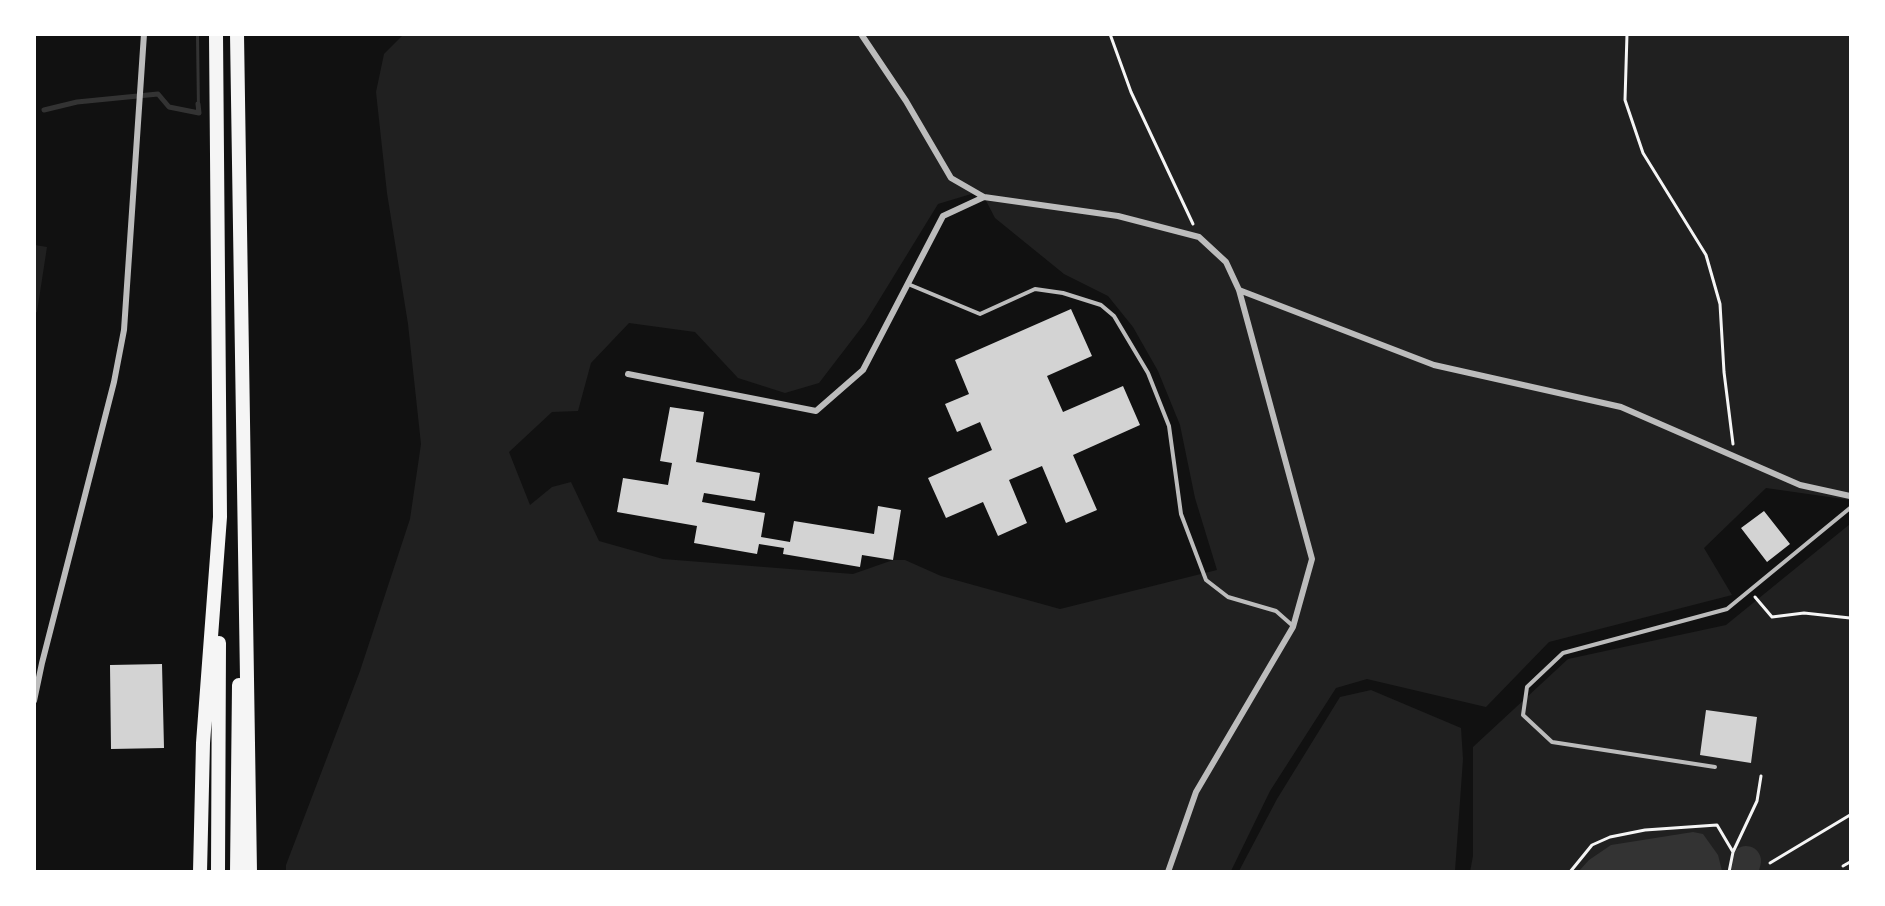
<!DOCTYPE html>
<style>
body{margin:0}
#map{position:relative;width:1885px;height:906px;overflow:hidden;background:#111;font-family:Lora,serif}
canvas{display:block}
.frame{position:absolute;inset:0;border:36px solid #fff;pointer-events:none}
</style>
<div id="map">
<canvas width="1885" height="906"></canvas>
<div class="frame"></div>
</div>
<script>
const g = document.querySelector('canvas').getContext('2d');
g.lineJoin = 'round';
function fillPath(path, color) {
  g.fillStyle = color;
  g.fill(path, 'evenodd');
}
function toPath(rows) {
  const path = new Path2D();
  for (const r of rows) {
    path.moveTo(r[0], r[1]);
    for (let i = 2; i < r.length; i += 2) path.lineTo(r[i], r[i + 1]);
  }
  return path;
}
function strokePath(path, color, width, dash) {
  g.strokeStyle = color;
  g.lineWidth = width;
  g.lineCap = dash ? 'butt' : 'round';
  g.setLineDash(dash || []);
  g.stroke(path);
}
const green = toPath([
 [403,35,1850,35,1850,500,1766,488,1704,548,1732,595,1549,642,1486,707,1367,679,1336,688,1270,791,1231,871,286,872,286,865,360,671,410,519,421,444,408,324,387,193,376,92,384,54],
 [981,191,995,218,1064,274,1108,296,1133,327,1158,371,1180,425,1195,498,1217,570,1060,609,941,576,905,560,893,560,853,574,663,559,599,541,571,482,552,487,530,505,509,452,552,412,578,411,591,363,629,323,695,332,738,378,785,393,819,383,865,323,938,204],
 [35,245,47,247,37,312,35,313],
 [1850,524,1850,871,1470,872,1473,856,1473,747,1568,659,1726,625],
 [1371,690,1461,728,1463,759,1455,871,1239,871,1277,799,1340,697]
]);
const water = toPath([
 [196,35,199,35,200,110,197,110],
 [1693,832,1703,834,1718,855,1722,871,1579,871,1589,860,1611,845]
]);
const stream = toPath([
 [44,110,77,102,158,94,169,107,199,113,198,104]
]);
const river = toPath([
 [1743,872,1746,861]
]);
const building = toPath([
 [1071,309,1092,356,1047,376,1063,412,1123,386,1140,425,1073,455,1097,510,1066,523,1042,466,1009,480,1027,523,998,536,983,502,946,518,928,478,992,450,980,422,957,432,945,404,969,394,955,360],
 [670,407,704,412,696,462,760,473,755,501,704,493,702,502,765,513,761,537,790,542,794,521,874,534,878,506,901,510,893,560,862,555,860,567,783,554,784,548,759,544,757,554,694,543,697,526,617,512,623,478,668,485,672,463,660,461],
 [1764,511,1790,544,1767,562,1741,528],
 [162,664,164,748,111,749,110,665],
 [1706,710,1757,717,1751,763,1700,755]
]);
const path = toPath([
 [1110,34,1131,92,1193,224],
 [1627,34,1625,100,1643,153,1706,255,1720,304,1724,372,1733,444],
 [1755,597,1772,617,1804,613,1850,618],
 [1770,863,1850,815],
 [1843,866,1850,862],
 [1570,872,1592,845,1610,837,1645,830,1717,825,1733,852],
 [1729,872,1733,852,1757,801,1761,776]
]);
const service = toPath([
 [908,284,980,314,1035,289,1063,293,1101,305,1114,316,1148,373,1169,426,1181,514,1206,580,1228,597,1276,611,1293,626],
 [1715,767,1552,742,1523,715,1527,687,1563,653,1727,609,1850,508]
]);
const minor = toPath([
 [861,34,906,101,951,178,984,197,1118,216,1199,237,1226,262,1239,290,1312,559,1293,627,1196,792,1168,872],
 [1239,290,1434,365,1621,407,1800,485,1850,496],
 [628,374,816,411,863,370,943,216,984,197],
 [34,701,42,663,114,382,124,330,144,34]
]);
const trunk = toPath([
 [237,34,250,872],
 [200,872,203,743,220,517,216,34],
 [218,872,219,643],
 [237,872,239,685]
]);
fillPath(green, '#202020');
fillPath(water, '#333');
strokePath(stream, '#333', 5);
strokePath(river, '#333', 30);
fillPath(building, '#d3d3d3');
strokePath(path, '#f5f5f5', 3);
strokePath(service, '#bcbcbc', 4);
strokePath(minor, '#bcbcbc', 6);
strokePath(trunk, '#f5f5f5', 14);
</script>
